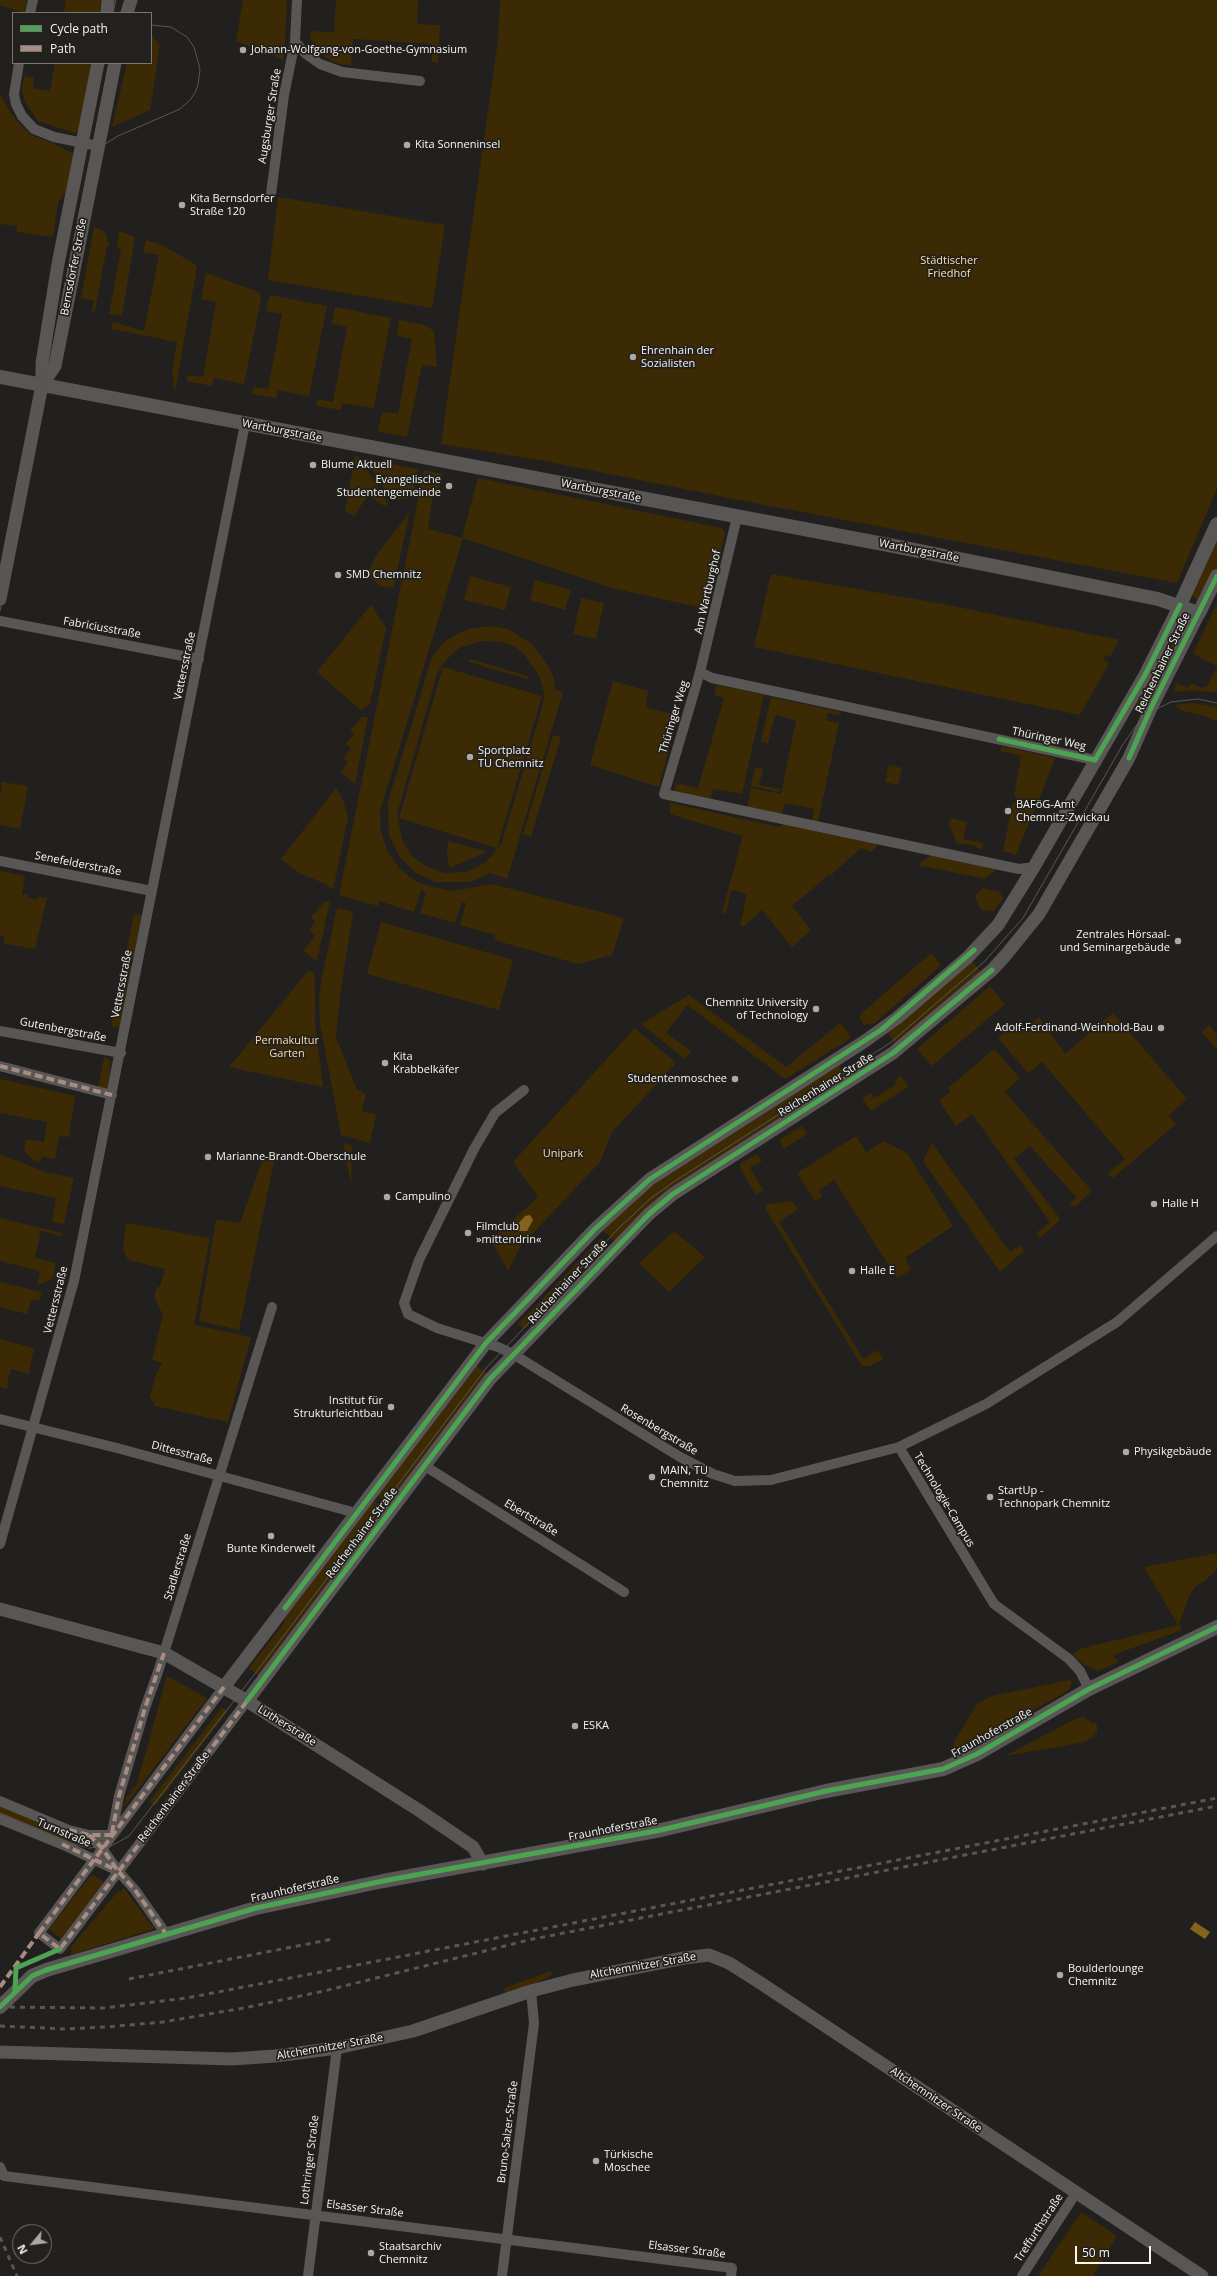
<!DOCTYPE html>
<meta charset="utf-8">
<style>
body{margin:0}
#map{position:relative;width:1217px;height:2276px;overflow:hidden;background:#22201e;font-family:"Open Sans",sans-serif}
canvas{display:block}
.legend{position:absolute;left:12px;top:12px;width:140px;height:52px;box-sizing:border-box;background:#23211d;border:1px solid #777672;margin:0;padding:5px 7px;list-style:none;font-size:12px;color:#f6f5f2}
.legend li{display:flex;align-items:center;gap:8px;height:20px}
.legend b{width:20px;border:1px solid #777672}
.north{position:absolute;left:12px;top:2224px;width:40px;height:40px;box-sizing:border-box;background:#23211d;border:1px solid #777672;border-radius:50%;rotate:241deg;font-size:11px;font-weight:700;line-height:16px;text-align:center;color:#f6f5f2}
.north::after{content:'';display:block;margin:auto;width:14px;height:18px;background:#acaaa8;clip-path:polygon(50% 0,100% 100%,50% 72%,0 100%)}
.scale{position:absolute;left:1075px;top:2246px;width:76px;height:18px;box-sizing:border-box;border:2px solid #f6f5f2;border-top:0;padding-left:5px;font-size:12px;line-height:14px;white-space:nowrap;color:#f6f5f2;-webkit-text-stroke:3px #23211d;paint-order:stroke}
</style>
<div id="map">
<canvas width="1217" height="2276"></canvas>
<ul class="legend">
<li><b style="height:5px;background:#4ca352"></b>Cycle path</li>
<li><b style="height:5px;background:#a88b81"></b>Path</li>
</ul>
<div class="north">N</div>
<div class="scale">50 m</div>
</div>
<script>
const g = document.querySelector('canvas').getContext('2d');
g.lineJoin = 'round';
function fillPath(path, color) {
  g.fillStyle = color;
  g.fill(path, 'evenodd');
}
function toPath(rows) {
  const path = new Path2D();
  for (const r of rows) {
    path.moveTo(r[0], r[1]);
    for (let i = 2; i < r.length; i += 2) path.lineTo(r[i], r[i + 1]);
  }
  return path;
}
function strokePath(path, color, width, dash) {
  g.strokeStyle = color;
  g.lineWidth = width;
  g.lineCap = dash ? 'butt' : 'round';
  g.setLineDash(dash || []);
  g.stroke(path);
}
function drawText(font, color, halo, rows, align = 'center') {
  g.font = font + ' "Open Sans",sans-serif';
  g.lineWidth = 3.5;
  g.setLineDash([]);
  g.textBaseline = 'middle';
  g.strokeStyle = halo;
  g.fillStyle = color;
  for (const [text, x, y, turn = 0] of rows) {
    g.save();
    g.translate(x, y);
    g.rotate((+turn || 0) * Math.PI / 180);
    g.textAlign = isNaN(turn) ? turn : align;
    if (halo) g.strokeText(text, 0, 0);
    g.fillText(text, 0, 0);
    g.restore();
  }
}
const green = toPath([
 [0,0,27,0,24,13,0,5],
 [66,0,101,0,100,13,64,13],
 [243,0,287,0,284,60,236,41],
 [336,0,418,0,417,24,440,25,438,62,432,62,432,44,353,39,351,65,338,64,325,57,315,47,310,37,310,31,334,32],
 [500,0,1217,0,1217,489,1177,583,739,500,550,462,441,444,498,40],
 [151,35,160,45,150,110,112,127,127,63,151,63],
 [55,63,92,63,79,130,75,133,38,121,25,102,22,89,24,76,34,78,33,88,50,91],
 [0,95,16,120,31,135,52,143,74,154,66,192,58,203,53,237,17,232,17,226,0,224],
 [278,197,445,225,432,308,268,280],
 [94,227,104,231,110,246,107,246,95,311,92,311,94,301,81,298],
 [119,231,135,237,122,316,109,314,121,249,117,247],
 [146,240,164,246,193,263,197,267,175,392,172,373,177,342,111,329,113,322,144,331,159,255,143,252],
 [206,273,256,291,260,294,261,299,244,384,214,378,212,386,186,381,188,375,203,377,207,354,216,302,201,299],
 [270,295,327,306,309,396,278,390,276,398,252,394,253,387,268,389,282,314,266,311],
 [335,307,391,318,374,408,343,403,341,410,316,406,318,399,333,402,347,327,332,324],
 [399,320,425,325,434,331,437,367,422,365,407,437,378,432,382,412,398,414,412,339,397,336],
 [355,456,359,457,388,504,384,506,368,495,354,516,345,511],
 [366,459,418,469,413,494,407,499,391,500],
 [424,470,442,474,438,495,433,494,428,529,462,538,478,478,722,528,725,533,707,609,612,588,463,538,380,811,381,832,388,852,400,869,415,881,428,886,453,891,492,884,624,918,612,955,578,964,494,940,496,935,460,925,466,903,462,902,455,923,420,913,426,892,421,890,414,912,379,901,378,906,339,895],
 [410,512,393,588,380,586,367,574,377,554],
 [1217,535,1217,569,1199,601,1191,595],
 [771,574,943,604,1119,640,1110,657,1106,655,1103,659,1109,663,1080,715,754,647],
 [470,576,511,587,505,610,464,600],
 [535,580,571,590,565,610,530,600],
 [581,598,604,603,596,639,573,634],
 [1217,603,1217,666,1193,654],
 [371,605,386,628,370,704,361,710,317,672],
 [492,626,508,629,532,644,548,666,553,676,555,689,563,692,507,879,490,873,471,882,435,882,416,873,399,856,389,834,388,802,432,657,444,642,457,634,468,629],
 [482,641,502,642,515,647,524,654,540,677,544,693,543,704,502,842,491,857,483,864,466,872,445,873,427,867,412,856,402,840,397,814,437,674,445,661,459,648],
 [1171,633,1178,638,1146,702,1128,712],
 [470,659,528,676,527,679,469,662],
 [443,667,542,696,497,848,399,818],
 [1217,667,1217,693,1192,690,1174,692,1177,683,1188,688,1191,683,1202,688,1207,686],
 [613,681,648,691,646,708,678,715,659,787,590,765],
 [717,685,764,695,742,794,713,789,711,799,674,792,676,783,698,788,724,698,714,695],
 [771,697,841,712,840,715,828,713,826,720,839,723,818,822,812,820,814,809,785,803,781,816,747,808,751,788,781,794,796,720,775,715,768,744,761,742],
 [1192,703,1217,707,1217,722,1206,716,1182,711,1175,705],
 [362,717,368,717,355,784,341,772,348,762,343,758,351,748,346,744,354,734,350,730],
 [553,735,561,737,531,837,523,834],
 [1001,746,1055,758,1038,802,1014,797,1021,756,1000,751],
 [889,765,902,768,898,785,885,782],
 [755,767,763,769,759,785,780,789,779,792,751,786],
 [2,782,28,786,20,829,0,825,0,795],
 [336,788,343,800,348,817,333,890,326,884,301,874,281,859],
 [1013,802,1035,808,1016,855,1003,851],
 [670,803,779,827,784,824,876,843,877,846,871,852,861,848,832,874,833,878,830,874,792,906,811,930,792,947,762,910,743,927,740,926,747,894,731,890,726,914,722,912,743,836,670,814],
 [950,818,967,822,963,839,983,843,982,849,976,848,977,846,957,843,949,824],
 [448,841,481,850,483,849,486,852,450,868,447,856],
 [932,854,998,868,985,879,918,865],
 [0,871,25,876,22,894,28,895,28,898,37,900,38,897,47,898,35,949,3,943,5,936,0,935],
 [983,888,1000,892,1003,899,994,911,981,910,975,896],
 [325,901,330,902,317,961,303,951,315,936,309,930,315,922,311,917],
 [337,908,353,912,341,989,336,1037,357,1090,366,1094,362,1111,376,1115,370,1143,341,1135,320,1024,319,997,322,977],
 [134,914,145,916,141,919,133,959,125,958],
 [381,922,513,960,499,1010,367,974],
 [931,953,941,965,875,1023,864,1025,859,1017,863,1012],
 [970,959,982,973,897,1046,886,1031],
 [124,965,132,966,120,1028,111,1026],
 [308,971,313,972,315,977,315,1022,323,1087,229,1067],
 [990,986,1005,1004,932,1066,917,1049],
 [689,995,786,1067,840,1023,849,1033,850,1039,785,1079,687,1005,666,1033,691,1051,685,1059,641,1024],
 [1113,1013,1187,1099,1169,1115,1176,1124,1113,1178,1107,1174,1125,1159,1042,1062,1028,1073,998,1038,1020,1019,1027,1027,1039,1017,1065,1054],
 [1209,1025,1217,1034,1217,1050,1202,1032],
 [635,1028,676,1063,612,1132,600,1162,520,1247,508,1271,491,1240,538,1197,513,1162],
 [994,1049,1020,1078,1005,1092,1092,1191,1075,1207,1069,1203,1077,1198,1030,1146,1014,1159,1059,1217,1059,1221,1040,1238,1036,1233,1050,1222,972,1114,956,1126,939,1101,951,1091,948,1088],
 [104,1057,110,1060,111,1065,107,1090,98,1088],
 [838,1064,848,1079,775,1125,616,1243,601,1228,638,1193],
 [901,1075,908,1087,871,1111,862,1098,871,1093,874,1098,896,1084,895,1081],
 [0,1079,75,1096,69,1137,59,1136,55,1159,42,1156,40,1162,34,1161,24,1150,26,1139,44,1142,47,1122,0,1113],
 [802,1126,807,1134,784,1149,779,1140],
 [856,1136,866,1152,884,1141,907,1153,953,1226,905,1258,911,1270,897,1278,834,1180,819,1190,822,1197,815,1201,797,1173],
 [343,1143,352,1145,351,1185],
 [932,1143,1010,1252,1020,1245,1024,1251,1000,1272,923,1161],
 [0,1154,48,1173,74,1178,64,1224,52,1222,56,1198,0,1186],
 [757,1154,762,1161,750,1168,763,1190,756,1195,740,1168,741,1163],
 [264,1156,275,1157,239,1330,199,1321,216,1219,240,1223],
 [792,1201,798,1209,779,1222,863,1359,878,1350,883,1359,871,1366,862,1366,765,1208,768,1204],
 [0,1218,62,1233,61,1236,41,1231,35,1258,56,1263,53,1278,49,1281,37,1285,40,1271,0,1261],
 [126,1223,210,1238,194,1325,251,1337,228,1422,155,1406,150,1396,157,1372,162,1363,152,1360,163,1315,154,1297,157,1287,160,1287,165,1269,128,1260,123,1249],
 [674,1231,705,1257,669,1292,639,1263],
 [601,1238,607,1243,524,1329,518,1324],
 [0,1282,42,1292,39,1301,32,1299,27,1314,0,1307],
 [0,1339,34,1348,29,1374,11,1369,7,1384,9,1387,5,1389,0,1386],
 [474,1364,489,1375,390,1505,376,1494],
 [372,1499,386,1511,261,1677,249,1668,282,1626,291,1605],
 [1217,1553,1217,1569,1205,1581,1196,1586,1190,1594,1179,1624,1182,1630,1113,1655,1118,1662,1098,1671,1084,1665,1073,1655,1079,1649,1178,1625,1144,1567],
 [167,1676,207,1698,123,1809,127,1795,130,1795,133,1787,136,1787],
 [1069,1680,1072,1682,1069,1690,954,1755,954,1742,977,1704,992,1696],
 [222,1707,228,1711,155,1806,149,1802],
 [1084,1717,1092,1723,1096,1722,1097,1726,1097,1732,1093,1737,1085,1742,1005,1756,1075,1719],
 [0,1804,71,1833,67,1843,0,1816],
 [92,1874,106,1884,63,1940,49,1929],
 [124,1888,152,1926,154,1924,154,1929,70,1955,72,1950,70,1948,119,1890,120,1892],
 [551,1971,552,1975,528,1987,506,1994,504,1988],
 [1081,2212,1117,2236,1093,2276,1038,2276]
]);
const water = toPath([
 [530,1215,533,1220,527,1231,518,1231,517,1225,525,1216],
 [1195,1922,1210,1932,1205,1939,1190,1929]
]);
const minor = toPath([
 [297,0,295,42,306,54,320,64,342,72,420,81],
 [30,13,33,0],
 [19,63,14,94,16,104,22,116,34,129,54,137,98,146],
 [271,194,284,95,295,42],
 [737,517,700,672,664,794,1019,869,1034,867],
 [0,621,199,659],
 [700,672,712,678,1095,760],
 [0,861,152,891],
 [0,1031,121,1053],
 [0,1066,112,1095],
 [524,1090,495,1113,474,1149,419,1260,404,1303,408,1314,437,1328,498,1347,513,1354,680,1457,713,1474,735,1481,771,1480,899,1447,986,1404,1117,1322,1217,1236],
 [0,1419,117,1448,356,1513],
 [899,1447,994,1604,1069,1659,1080,1671,1089,1689],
 [425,1466,624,1592],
 [0,1544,74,1281,245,424],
 [224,1687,39,1933,60,1949,247,1701],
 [0,1801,69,1830,89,1835,112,1835],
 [0,1819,68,1847,118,1871],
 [112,1833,119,1796,145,1708,158,1672,272,1307],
 [89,1835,102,1848,118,1871,135,1890,166,1934],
 [0,2167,4,2176,732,2268,731,2276],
 [308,2276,337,2048],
 [502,2276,534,2023,531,1991],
 [1022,2276,1076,2193]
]);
const tertiary = toPath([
 [107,13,108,0],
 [127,13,131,0],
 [42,385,55,366,115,63],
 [0,599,42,385,42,363,58,264,98,63],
 [0,1609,164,1653,247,1701,420,1811,473,1847,483,1864],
 [224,1687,486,1343,595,1229,650,1179,865,1041,897,1018,968,957,998,925,1034,867,1145,675,1180,605],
 [247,1701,490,1379,649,1214,673,1194,893,1053,992,970,1005,956,1039,914,1129,758,1151,708,1199,613],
 [0,2052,232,2059,275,2056,337,2048,413,2031,531,1991,573,1980,684,1958,709,1955,729,1963,759,1982,1202,2276]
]);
const secondary = toPath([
 [0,377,894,546,1158,599,1199,613,1217,576],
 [1180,605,1217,524],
 [0,2007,32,1976,46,1970,256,1908,383,1881,661,1830,826,1791,943,1769,977,1754,1089,1689,1217,1627]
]);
const tram = toPath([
 [113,13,116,0],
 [91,157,97,149,118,136,180,109,190,100,195,93,198,85,200,69,194,47,187,37,171,27,151,25],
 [0,611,109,63],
 [0,1813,74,1844,89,1848,111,1846,129,1836,254,1675,487,1367,618,1229,651,1198,675,1181,890,1043,984,962,1023,918,1122,746,1138,723,1148,713,1171,702,1198,699,1217,703]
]);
const rail = toPath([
 [129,1979,333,1939],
 [0,2007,104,2008,187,1998,1217,1798],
 [0,2026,67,2029,106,2027,163,2022,244,2008,324,1991,533,1939,1217,1806],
 [0,2237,17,2276]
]);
const quiet = toPath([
 [0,1066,112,1095],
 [224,1687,39,1933,60,1949,247,1701],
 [69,1830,89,1835,112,1835],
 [112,1833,119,1796,145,1708,164,1653],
 [89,1835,102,1848,118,1871,135,1890,166,1934],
 [62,1844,116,1870],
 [0,1987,39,1933]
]);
const cycleway = toPath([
 [999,739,1095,760,1145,675,1180,605],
 [1129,758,1151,708,1217,576],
 [285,1608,486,1343,595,1229,650,1179,881,1030,974,950],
 [247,1701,490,1379,649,1214,673,1194,893,1053,992,970],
 [15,1991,16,1968,60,1949],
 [0,2007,32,1976,46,1970,256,1908,383,1881,661,1830,826,1791,943,1769,977,1754,1089,1689,1217,1627]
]);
const markers = [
 [243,50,4,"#acaaa8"],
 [407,145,4,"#acaaa8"],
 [182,205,4,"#acaaa8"],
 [633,357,4,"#acaaa8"],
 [313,465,4,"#acaaa8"],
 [449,486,4,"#acaaa8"],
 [338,575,4,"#acaaa8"],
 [470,757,4,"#acaaa8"],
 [1008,811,4,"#acaaa8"],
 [1178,941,4,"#acaaa8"],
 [816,1009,4,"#acaaa8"],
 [1161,1028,4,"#acaaa8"],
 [385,1063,4,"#acaaa8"],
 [735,1079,4,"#acaaa8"],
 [208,1157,4,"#acaaa8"],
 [387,1197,4,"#acaaa8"],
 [1154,1204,4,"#acaaa8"],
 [468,1233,4,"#acaaa8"],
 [852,1271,4,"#acaaa8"],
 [391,1407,4,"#acaaa8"],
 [1126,1452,4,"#acaaa8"],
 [652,1477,4,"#acaaa8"],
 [990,1497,4,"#acaaa8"],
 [271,1536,4,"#acaaa8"],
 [575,1726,4,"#acaaa8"],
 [1060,1975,4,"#acaaa8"],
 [596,2161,4,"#acaaa8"],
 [371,2253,4,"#acaaa8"]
];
const poiNames = [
 ["Johann-Wolfgang-von-Goethe-Gymnasium",251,50],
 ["Kita Sonneninsel",415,145],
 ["Kita Bernsdorfer",190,199],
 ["Straße 120",190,212],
 ["Ehrenhain der",641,351],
 ["Sozialisten",641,364],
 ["Blume Aktuell",321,465],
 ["Evangelische",441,480,"right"],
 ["Studentengemeinde",441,493,"right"],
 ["SMD Chemnitz",346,575],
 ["Sportplatz",478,751],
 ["TU Chemnitz",478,764],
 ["BAFöG-Amt",1016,805],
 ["Chemnitz-Zwickau",1016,818],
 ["Zentrales Hörsaal-",1170,935,"right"],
 ["und Seminargebäude",1170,948,"right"],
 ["Chemnitz University",808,1003,"right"],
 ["of Technology",808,1016,"right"],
 ["Adolf-Ferdinand-Weinhold-Bau",1153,1028,"right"],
 ["Kita",393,1057],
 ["Krabbelkäfer",393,1070],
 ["Studentenmoschee",727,1079,"right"],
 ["Marianne-Brandt-Oberschule",216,1157],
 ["Campulino",395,1197],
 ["Halle H",1162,1204],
 ["Filmclub",476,1227],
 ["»mittendrin«",476,1240],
 ["Halle E",860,1271],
 ["Institut für",383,1401,"right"],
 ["Strukturleichtbau",383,1414,"right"],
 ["Physikgebäude",1134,1452],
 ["MAIN, TU",660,1471],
 ["Chemnitz",660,1484],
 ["StartUp -",998,1491],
 ["Technopark Chemnitz",998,1504],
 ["Bunte Kinderwelt",271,1549,"center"],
 ["ESKA",583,1726],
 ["Boulderlounge",1068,1969],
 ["Chemnitz",1068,1982],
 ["Türkische",604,2155],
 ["Moschee",604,2168],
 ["Staatsarchiv",379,2247],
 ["Chemnitz",379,2260]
];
const streetNames = [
 ["Augsburger Straße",270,116,-81],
 ["Bernsdorfer Straße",74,267,-79],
 ["Wartburgstraße",282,431,11],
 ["Wartburgstraße",601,491,11],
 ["Wartburgstraße",919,551,11],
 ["Am Wartburghof",708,592,-77],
 ["Fabriciusstraße",102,628,10],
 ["Reichenhainer Straße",1163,663,-64],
 ["Vettersstraße",185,666,-78],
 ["Thüringer Weg",674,717,-73],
 ["Thüringer Weg",1049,739,12],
 ["Senefelderstraße",78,864,11],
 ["Vettersstraße",122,984,-79],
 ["Gutenbergstraße",63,1030,11],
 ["Reichenhainer Straße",826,1085,-32],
 ["Reichenhainer Straße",568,1282,-47],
 ["Vettersstraße",56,1300,-76],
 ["Rosenbergstraße",659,1430,31],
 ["Dittesstraße",182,1453,15],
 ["Technologie-Campus",944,1500,59],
 ["Ebertstraße",531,1518,31],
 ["Reichenhainer Straße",362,1533,-53],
 ["Stadlerstraße",178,1567,-73],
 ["Lutherstraße",287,1726,32],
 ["Fraunhoferstraße",992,1733,-29],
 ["Reichenhainer Straße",174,1797,-53],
 ["Fraunhoferstraße",613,1829,-11],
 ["Turnstraße",64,1833,23],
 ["Fraunhoferstraße",295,1889,-13],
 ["Altchemnitzer Straße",643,1966,-10],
 ["Altchemnitzer Straße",330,2047,-10],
 ["Altchemnitzer Straße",936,2100,34],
 ["Bruno-Salzer-Straße",508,2132,-83],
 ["Lothringer Straße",310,2160,-83],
 ["Elsasser Straße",365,2209,7],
 ["Treffurthstraße",1039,2228,-57],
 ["Elsasser Straße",687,2250,7]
];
const parkNames = [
 ["Städtischer",949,261],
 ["Friedhof",949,274],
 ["Permakultur",287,1041],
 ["Garten",287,1054],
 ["Unipark",563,1154]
];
fillPath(green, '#3b2a04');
fillPath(water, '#84631d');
strokePath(minor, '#585755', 10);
strokePath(tertiary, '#585755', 13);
strokePath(secondary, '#585755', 14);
strokePath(tram, '#585755', 1);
strokePath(rail, '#585755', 3, [5, 5]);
strokePath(quiet, '#a88b81', 4, [8, 4]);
strokePath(cycleway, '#4ca352', 5);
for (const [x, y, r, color] of markers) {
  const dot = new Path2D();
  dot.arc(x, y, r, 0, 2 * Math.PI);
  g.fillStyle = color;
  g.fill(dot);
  strokePath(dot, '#23211d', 1.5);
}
drawText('11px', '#f6f5f2', '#23211d', poiNames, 'left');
drawText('11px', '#f6f5f2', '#23211d', streetNames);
drawText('11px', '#fedfa8', '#23211d', parkNames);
</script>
